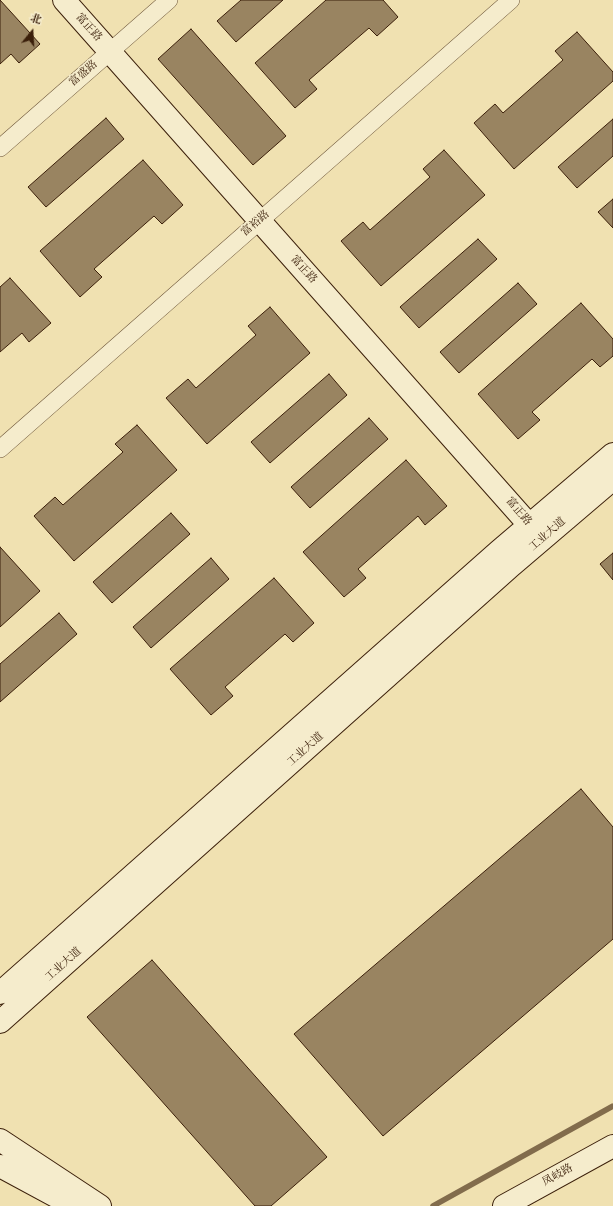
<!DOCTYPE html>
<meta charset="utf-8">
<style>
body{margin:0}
#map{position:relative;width:613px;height:1206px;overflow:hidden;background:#f0e1b1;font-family:Vollkorn,"Noto Serif SC",serif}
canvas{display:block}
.north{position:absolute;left:12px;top:12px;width:40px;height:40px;-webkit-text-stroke:3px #f5eccc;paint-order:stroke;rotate:18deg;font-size:11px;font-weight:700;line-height:16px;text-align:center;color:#3b1f0a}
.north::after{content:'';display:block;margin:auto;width:14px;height:18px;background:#3b1f0a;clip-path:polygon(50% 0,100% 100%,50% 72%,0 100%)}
</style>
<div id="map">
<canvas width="613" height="1206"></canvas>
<div class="north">北</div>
</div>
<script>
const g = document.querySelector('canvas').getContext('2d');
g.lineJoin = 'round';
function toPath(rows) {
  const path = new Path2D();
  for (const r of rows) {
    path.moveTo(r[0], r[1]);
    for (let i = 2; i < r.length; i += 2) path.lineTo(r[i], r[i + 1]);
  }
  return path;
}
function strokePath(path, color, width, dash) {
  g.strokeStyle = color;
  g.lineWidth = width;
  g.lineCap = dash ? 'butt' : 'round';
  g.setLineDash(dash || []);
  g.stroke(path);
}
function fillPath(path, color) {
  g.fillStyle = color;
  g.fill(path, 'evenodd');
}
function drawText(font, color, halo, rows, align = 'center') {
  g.font = font + ' Vollkorn,"Noto Serif SC",serif';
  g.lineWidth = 3;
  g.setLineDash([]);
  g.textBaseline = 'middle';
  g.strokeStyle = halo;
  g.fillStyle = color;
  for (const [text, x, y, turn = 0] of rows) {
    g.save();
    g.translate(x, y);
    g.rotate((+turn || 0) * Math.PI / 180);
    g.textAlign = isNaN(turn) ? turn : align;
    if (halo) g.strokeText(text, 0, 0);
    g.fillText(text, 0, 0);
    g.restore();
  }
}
const stream = toPath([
 [433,1206,613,1106]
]);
const building = toPath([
 [0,0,40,44,19,63,11,54,0,64,0,0],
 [241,0,283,0,236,42,217,21,241,0],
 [326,0,383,0,398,17,377,36,369,28,309,80,317,89,295,108,255,63,326,0],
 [191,29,286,136,253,165,158,59,191,29],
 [577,32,613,72,613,81,514,169,474,123,495,104,503,113,563,60,555,51,577,32],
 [106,118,124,139,46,207,28,187,106,118],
 [613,119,613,156,577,188,558,167,613,119],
 [444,150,485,195,381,286,341,241,363,222,370,230,430,177,423,169,444,150],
 [143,160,183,205,162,224,154,216,94,269,102,277,80,297,40,251,143,160],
 [613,199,613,228,598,212,613,199],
 [478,239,497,259,419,328,400,307,478,239],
 [10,278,51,323,29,342,22,333,0,352,0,287,10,278],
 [518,283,537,304,459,373,440,352,518,283],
 [581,303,613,339,613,356,600,367,592,359,532,412,540,420,518,439,478,394,581,303],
 [270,307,310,353,207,444,166,398,188,379,196,388,256,335,248,326,270,307],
 [329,374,347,395,270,463,251,442,329,374],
 [369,418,388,439,310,508,291,487,369,418],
 [137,425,177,470,74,561,34,516,55,497,63,505,123,452,115,444,137,425],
 [406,460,447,506,425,525,418,516,358,569,366,578,344,597,303,552,406,460],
 [171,513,190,534,112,603,93,582,171,513],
 [0,547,40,591,0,627,0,547],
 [613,553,613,580,600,564,613,553],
 [211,558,229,579,151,648,133,627,211,558],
 [274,578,314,623,293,642,285,634,225,687,233,696,211,715,170,669,274,578],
 [59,613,77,634,0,702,0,664,59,613],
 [581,789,613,827,613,939,383,1136,294,1034,581,789],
 [152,960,327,1157,271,1206,255,1206,87,1017,152,960]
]);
const street = toPath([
 [0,148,169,0],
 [0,449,511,0]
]);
const secondary = toPath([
 [64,0,539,536],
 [0,993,499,551,613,454],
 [0,1022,512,565,613,479],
 [0,1140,100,1206],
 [0,1166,74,1206],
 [504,1206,613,1146]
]);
const streetNames = [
 ["富正路",88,28,48],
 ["富盛路",84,74,-41],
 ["富裕路",256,224,-41],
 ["富正路",303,270,48],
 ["富正路",518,512,49],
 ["工业大道",548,535,-41],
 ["工业大道",306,750,-42],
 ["工业大道",64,965,-42],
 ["凤岐路",558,1176,-29]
];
strokePath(stream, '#826c4c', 5.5);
fillPath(building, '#998461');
strokePath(building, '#3b1f0a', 1);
strokePath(street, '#685034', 18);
strokePath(secondary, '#3b1f0a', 24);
strokePath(street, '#f5eccc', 17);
strokePath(secondary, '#f5eccc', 22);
drawText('11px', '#3b1f0a', '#f5eccc', streetNames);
</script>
